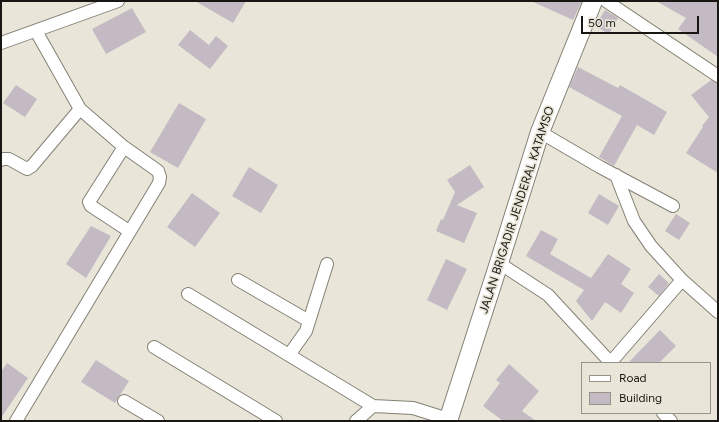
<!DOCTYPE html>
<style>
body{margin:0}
#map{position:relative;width:719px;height:422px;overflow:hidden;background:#e9e6d9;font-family:Figtree,sans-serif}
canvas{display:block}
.frame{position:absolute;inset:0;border:2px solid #181713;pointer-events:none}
.legend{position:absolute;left:581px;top:362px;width:130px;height:52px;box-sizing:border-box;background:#e9e6d9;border:1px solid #95938a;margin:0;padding:5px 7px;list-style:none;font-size:12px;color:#181713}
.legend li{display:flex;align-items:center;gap:8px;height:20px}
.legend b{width:20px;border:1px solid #95938a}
.scale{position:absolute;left:581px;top:16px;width:118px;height:18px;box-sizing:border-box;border:2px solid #181713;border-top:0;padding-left:5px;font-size:12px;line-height:14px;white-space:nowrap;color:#181713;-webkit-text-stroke:3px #e9e6d9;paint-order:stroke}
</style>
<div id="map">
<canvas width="719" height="422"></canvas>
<div class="frame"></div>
<ul class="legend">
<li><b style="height:5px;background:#fff"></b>Road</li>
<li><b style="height:11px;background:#c3bac3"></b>Building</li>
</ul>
<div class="scale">50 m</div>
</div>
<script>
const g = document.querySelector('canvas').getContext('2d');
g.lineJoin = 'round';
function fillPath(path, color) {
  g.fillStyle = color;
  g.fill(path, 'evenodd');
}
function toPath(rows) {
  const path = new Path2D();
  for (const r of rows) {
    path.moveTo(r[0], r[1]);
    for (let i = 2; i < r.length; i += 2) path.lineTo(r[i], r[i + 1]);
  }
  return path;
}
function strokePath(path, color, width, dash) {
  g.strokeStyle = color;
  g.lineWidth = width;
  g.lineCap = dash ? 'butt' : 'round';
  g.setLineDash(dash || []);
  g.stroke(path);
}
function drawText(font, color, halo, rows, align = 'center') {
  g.font = font + ' Figtree,sans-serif';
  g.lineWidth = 3.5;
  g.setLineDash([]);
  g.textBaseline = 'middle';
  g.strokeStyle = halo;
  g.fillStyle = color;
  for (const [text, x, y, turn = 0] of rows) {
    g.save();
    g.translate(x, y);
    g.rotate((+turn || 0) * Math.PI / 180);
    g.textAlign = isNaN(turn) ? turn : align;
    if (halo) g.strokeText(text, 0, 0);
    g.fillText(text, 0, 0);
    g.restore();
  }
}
const building = toPath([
 [195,1,246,1,233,23],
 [531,1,582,1,573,20],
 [656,1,718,1,718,57,678,29,686,18],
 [132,8,146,32,106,54,92,29],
 [605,10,618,18,609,34,595,26],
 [190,30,209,45,216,36,228,46,210,69,178,45],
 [578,67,618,88,620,85,667,112,654,135,637,125,614,166,599,157,622,116,569,87],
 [711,80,718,83,718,173,686,153,703,127,702,126,709,117,691,95],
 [16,85,37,99,25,117,3,103],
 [179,103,206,119,178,168,150,152],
 [470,165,484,187,457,205,477,213,464,243,436,231,441,219,443,220,455,192,447,180],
 [249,167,278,185,261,213,232,196],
 [192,193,220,213,195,247,167,227],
 [599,194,619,206,608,225,588,213],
 [676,214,690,223,679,240,665,231],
 [91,226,111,236,86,278,66,264],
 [541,230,558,239,550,254,591,278,608,254,631,269,621,284,634,293,621,313,605,302,592,321,576,301,584,290,526,256],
 [446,259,467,269,447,310,427,300],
 [659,274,669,283,659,296,648,287],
 [660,330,676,346,659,363,628,363],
 [96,360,129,381,115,403,81,382],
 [7,363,28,378,1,418,1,372],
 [509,364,539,391,522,411,536,421,503,421,483,406,500,383,496,380]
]);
const minor = toPath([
 [606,1,718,76],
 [1,43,118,1],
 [540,132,600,167,673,206],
 [124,147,89,202,91,206,129,231],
 [1,160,3,159,9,159,27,169,32,166,80,109],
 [616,175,634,221,651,246,682,280],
 [499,263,548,295,611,363],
 [238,280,309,321],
 [188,294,373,406],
 [154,347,276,421],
 [289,355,306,331,327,264],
 [611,362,682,280,718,312],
 [124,401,158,421],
 [663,413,671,421],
 [16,421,159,183,160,177,158,171,124,147,80,109,36,31],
 [356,421,373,406,413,408,448,419]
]);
const secondary = toPath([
 [448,421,499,263,540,132,593,1]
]);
const streetNames = [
 ["JALAN BRIGADIR JENDERAL KATAMSO",517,210,-72]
];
fillPath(building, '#c3bac3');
strokePath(minor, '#838075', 14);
strokePath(secondary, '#838075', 20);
strokePath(minor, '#fff', 12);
strokePath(secondary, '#fff', 18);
drawText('12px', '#181713', '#e9e6d9', streetNames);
</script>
